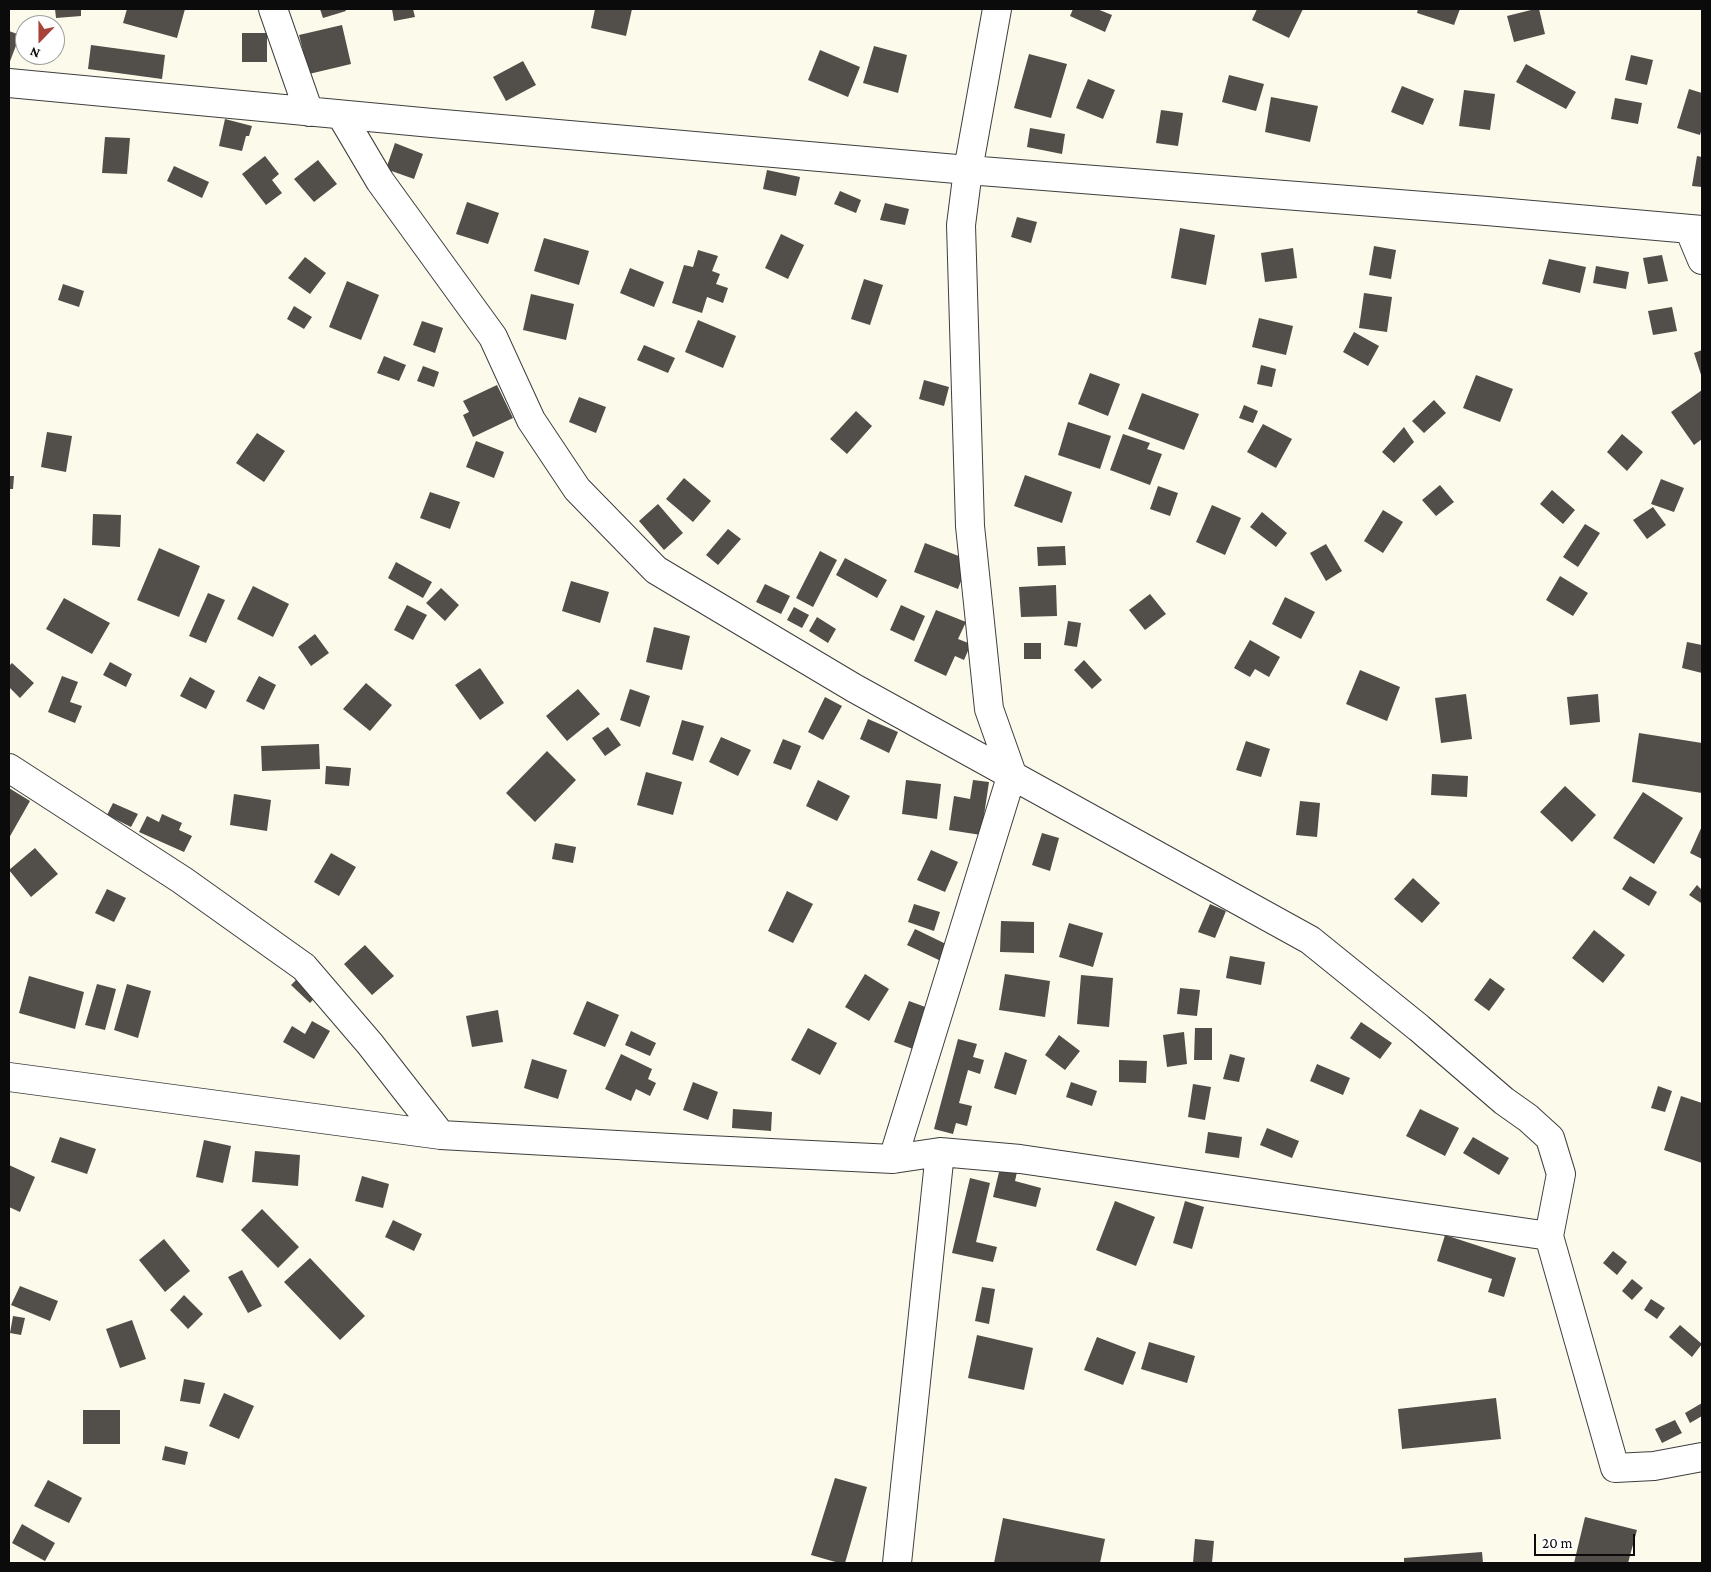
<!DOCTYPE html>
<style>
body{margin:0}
#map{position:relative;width:1711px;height:1572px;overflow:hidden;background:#fcfbeb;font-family:"Crimson Pro",serif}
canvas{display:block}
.frame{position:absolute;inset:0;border:10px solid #0b0b0b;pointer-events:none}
.north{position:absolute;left:15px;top:15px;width:50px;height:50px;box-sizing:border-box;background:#fff;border:1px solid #9d9d9d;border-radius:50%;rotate:202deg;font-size:14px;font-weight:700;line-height:20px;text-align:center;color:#0b0b0b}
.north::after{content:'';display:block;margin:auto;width:18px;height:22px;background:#a84136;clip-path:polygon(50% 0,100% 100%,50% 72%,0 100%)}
.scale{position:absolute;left:1534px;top:1534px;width:101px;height:22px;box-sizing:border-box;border:2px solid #0b0b0b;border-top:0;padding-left:6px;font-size:15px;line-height:18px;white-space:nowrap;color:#0b0b0b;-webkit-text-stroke:4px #fff;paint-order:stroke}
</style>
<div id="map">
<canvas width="1711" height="1572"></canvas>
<div class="frame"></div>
<div class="north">N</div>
<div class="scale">20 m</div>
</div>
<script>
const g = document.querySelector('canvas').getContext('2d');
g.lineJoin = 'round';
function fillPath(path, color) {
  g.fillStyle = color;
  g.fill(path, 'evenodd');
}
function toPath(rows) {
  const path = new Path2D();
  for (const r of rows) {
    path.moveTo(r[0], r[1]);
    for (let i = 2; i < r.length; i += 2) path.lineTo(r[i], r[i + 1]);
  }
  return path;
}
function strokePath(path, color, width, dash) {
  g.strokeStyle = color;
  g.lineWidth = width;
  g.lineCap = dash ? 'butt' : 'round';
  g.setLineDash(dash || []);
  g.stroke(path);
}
const building = toPath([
 [55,9,81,9,81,16,56,18],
 [127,9,185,9,177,38,123,23],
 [320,9,345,9,346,11,323,18],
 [392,9,413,9,415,17,394,21],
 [595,9,632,9,626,36,591,28],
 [1073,9,1097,9,1112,15,1105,32,1070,16],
 [1257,9,1303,9,1289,38,1252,20],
 [1418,9,1460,9,1454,25,1417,13],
 [1535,9,1539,9,1545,34,1514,42,1507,16],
 [342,25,351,64,309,74,299,35],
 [9,31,20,35,9,64],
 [242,33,267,33,267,62,242,62],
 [91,45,165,55,162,79,88,69],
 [874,46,907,55,898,93,863,83],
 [820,50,860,67,848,97,808,80],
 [1029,54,1067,64,1051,118,1014,108],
 [23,55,41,55,40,60],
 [1631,55,1653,60,1647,85,1625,80],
 [523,61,536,85,506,101,493,77],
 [1526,64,1576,92,1566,109,1516,82],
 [1229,75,1264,84,1256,111,1222,102],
 [1088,79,1115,90,1103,119,1076,108],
 [1402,86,1434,99,1423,125,1391,112],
 [1689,89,1702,93,1702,128,1700,135,1677,128],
 [1464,90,1495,94,1490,130,1459,126],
 [1271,97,1318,106,1310,142,1265,132],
 [1615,98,1642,103,1638,124,1611,119],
 [1161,110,1183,113,1178,146,1156,143],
 [225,119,252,126,249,136,246,136,242,151,219,146],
 [1030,128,1065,134,1062,154,1027,147],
 [105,137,130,138,127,174,102,173],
 [395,143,423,154,414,179,386,169],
 [265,156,279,174,272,180,282,193,266,205,242,174],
 [1697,156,1702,157,1702,187,1692,186],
 [318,160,337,184,314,202,294,179],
 [174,166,209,182,202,198,167,181],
 [767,170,800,177,796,196,763,189],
 [840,191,861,200,856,213,834,204],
 [467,202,499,213,488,244,456,234],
 [885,203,909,209,905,225,880,220],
 [1017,217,1037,222,1031,243,1011,237],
 [1180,228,1215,235,1206,285,1171,278],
 [781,234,804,245,788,279,765,268],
 [544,238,589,251,579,285,534,271],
 [1374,246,1396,250,1391,279,1369,275],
 [1293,248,1297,278,1265,282,1261,253],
 [698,250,718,256,712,271,720,274,716,284,728,288,723,303,707,297,702,313,672,303,684,265,693,267],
 [1662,255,1668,281,1648,284,1643,258],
 [305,257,326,273,310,294,288,278],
 [1549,259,1586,267,1580,293,1542,284],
 [1596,266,1629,272,1626,289,1593,283],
 [630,268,664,282,654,307,620,293],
 [864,279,883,285,870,325,851,319],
 [347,281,379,295,361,340,329,327],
 [63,284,84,291,79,307,58,300],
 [1364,293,1392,297,1387,332,1359,328],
 [531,294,574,304,566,340,523,330],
 [294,306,312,317,304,329,287,319],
 [1672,307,1677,331,1653,335,1648,311],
 [1259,318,1293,326,1286,355,1252,347],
 [698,320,736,336,723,368,685,352],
 [422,321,443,328,435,353,413,345],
 [1354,332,1379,346,1368,366,1343,352],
 [644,345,675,358,668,373,637,360],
 [1702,350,1702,378,1694,353],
 [384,356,406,365,399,381,377,373],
 [1261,365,1276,369,1272,387,1257,384],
 [423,366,439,372,434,387,417,381],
 [1090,373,1120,384,1108,416,1078,404],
 [1476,375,1513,389,1500,422,1463,408],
 [924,380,949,387,944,406,919,399],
 [497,385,513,418,473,437,463,415,469,412,463,401],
 [1702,390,1702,439,1694,445,1671,412],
 [1142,393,1199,414,1184,450,1128,429],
 [579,397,606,407,596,433,569,422],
 [1434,400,1446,413,1424,433,1412,421],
 [1244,405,1258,411,1253,423,1239,418],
 [856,411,872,426,847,454,830,439],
 [1068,422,1111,436,1100,469,1058,455],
 [1263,424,1292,439,1276,468,1247,452],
 [1404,427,1414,442,1394,463,1382,452],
 [47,432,72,436,66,472,41,467],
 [257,433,285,451,264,482,236,463],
 [1123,434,1150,443,1147,449,1162,454,1150,485,1110,470],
 [1622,434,1643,452,1627,471,1607,452],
 [476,441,504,452,494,478,466,467],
 [1025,475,1072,492,1062,523,1014,506],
 [9,476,14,476,13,489,9,489],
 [684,478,711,501,693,522,666,499],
 [1661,479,1684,488,1674,512,1651,504],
 [1440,485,1454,502,1436,516,1422,500],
 [1158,486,1178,493,1170,516,1150,509],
 [1552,490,1575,510,1563,524,1540,504],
 [430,492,460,502,450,529,420,518],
 [658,504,683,533,664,550,639,521],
 [1212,505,1241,518,1225,555,1196,542],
 [1653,507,1666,525,1647,539,1633,520],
 [1383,510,1403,522,1383,553,1364,541],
 [1262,512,1287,533,1276,547,1250,527],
 [93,514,121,515,120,547,92,545],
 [1585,524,1600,533,1578,567,1563,557],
 [728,529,741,539,718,565,706,555],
 [925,543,969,560,958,589,914,572],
 [1326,544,1342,571,1326,581,1310,553],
 [1065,546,1066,565,1038,566,1037,547],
 [159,548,200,566,179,617,137,600],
 [820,551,837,560,813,607,796,598],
 [845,558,887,580,877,598,836,575],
 [396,562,432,582,423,598,388,578],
 [1560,576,1588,593,1573,616,1546,600],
 [571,581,609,592,600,623,562,611],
 [765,584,790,596,781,614,756,602],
 [1056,585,1057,616,1021,617,1019,587],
 [253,586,289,604,273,637,237,619],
 [441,588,459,605,445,621,426,603],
 [208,593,225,600,206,643,189,636],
 [1150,594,1166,614,1145,630,1129,610],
 [1285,597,1315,612,1301,639,1272,624],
 [64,598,110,623,92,654,46,629],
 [407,605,427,615,413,640,394,630],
 [901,605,925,616,914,641,890,630],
 [794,607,809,615,802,628,787,620],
 [936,610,966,622,958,639,971,644,964,660,955,656,946,676,914,661],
 [817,617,836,629,828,643,809,631],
 [1068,621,1081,623,1077,647,1064,645],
 [654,627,690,636,682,670,646,662],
 [315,634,329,653,311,666,298,647],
 [1250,640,1280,657,1269,677,1255,669,1250,677,1234,668],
 [1687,642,1702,645,1702,673,1682,668],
 [1024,643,1041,643,1041,659,1024,659],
 [1084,660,1102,680,1092,689,1074,670],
 [110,662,132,674,126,687,103,675],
 [12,663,34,683,20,698,9,687,9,666],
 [480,668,504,703,480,720,455,685],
 [1360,670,1400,687,1387,721,1346,704],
 [62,676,78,682,70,702,82,706,75,723,48,712],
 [259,676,276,685,264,710,246,701],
 [190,677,215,691,206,709,180,696],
 [366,683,392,705,370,731,343,709],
 [578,689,600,714,567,741,546,716],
 [630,689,650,696,640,727,620,720],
 [1466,694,1472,739,1441,743,1435,698],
 [1598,694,1600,722,1570,725,1567,697],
 [825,697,842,706,823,740,808,732],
 [868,719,898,732,889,753,860,739],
 [682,720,704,726,693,761,672,754],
 [608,727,621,745,605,756,592,738],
 [1639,733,1702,743,1702,793,1632,782],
 [721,737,751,750,738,776,709,762],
 [783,739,801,746,791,770,773,763],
 [1246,741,1270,749,1261,777,1236,770],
 [319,744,320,769,262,771,261,746],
 [547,751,576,780,535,822,506,793],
 [326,766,351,768,349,786,325,784],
 [646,772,682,782,673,815,637,805],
 [1432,774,1468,776,1467,797,1431,795],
 [818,780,850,796,837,821,806,806],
 [906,780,941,784,937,819,902,814],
 [973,780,989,782,981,835,949,830,954,796,970,799],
 [1565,786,1596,815,1572,842,1540,812],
 [9,788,30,801,9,838],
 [1643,792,1683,818,1654,864,1613,838],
 [234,794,271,800,267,831,230,825],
 [1300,801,1320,803,1317,837,1296,835],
 [113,803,138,814,131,827,107,815],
 [162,814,182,823,179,830,192,836,184,852,139,832,147,816,159,822],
 [1702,826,1702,859,1690,853],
 [1042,833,1059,838,1050,871,1032,865],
 [555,843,576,847,573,863,552,859],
 [35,848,58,874,31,897,9,870],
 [931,850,958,862,945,892,917,880],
 [331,853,356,867,339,896,314,882],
 [1630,876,1657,892,1649,906,1622,889],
 [1413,878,1440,903,1422,923,1394,899],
 [1697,885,1702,890,1702,901,1701,903,1689,895],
 [107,889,126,898,114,922,95,913],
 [787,891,813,904,793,943,768,931],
 [914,904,940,912,934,931,908,922],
 [1210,904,1226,911,1215,938,1198,932],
 [1001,921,1034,922,1034,953,1000,952],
 [1069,923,1103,933,1093,967,1059,957],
 [915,929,948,945,941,961,907,945],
 [1594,930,1625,955,1603,983,1572,958],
 [365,945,394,976,372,995,344,964],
 [1230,956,1265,962,1261,985,1226,978],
 [302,974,321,991,310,1003,291,985],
 [865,974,889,989,869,1021,845,1007],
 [1005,974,1050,981,1045,1017,999,1010],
 [1081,975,1113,978,1109,1027,1077,1024],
 [29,976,84,992,75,1029,19,1013],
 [1490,978,1505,989,1489,1011,1474,1000],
 [97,984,116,989,105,1030,85,1025],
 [127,984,151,991,138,1038,114,1030],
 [1180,988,1200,990,1197,1016,1177,1014],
 [587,1001,619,1015,605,1047,573,1034],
 [909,1001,928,1008,913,1049,894,1042],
 [498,1010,503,1042,472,1047,466,1016],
 [312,1021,330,1031,314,1059,283,1042,292,1026,305,1034],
 [1361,1022,1392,1043,1380,1059,1350,1038],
 [808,1028,837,1043,820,1075,791,1060],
 [1195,1028,1212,1028,1212,1060,1194,1060],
 [631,1031,656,1043,650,1056,625,1045],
 [1184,1032,1187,1064,1167,1067,1163,1035],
 [1059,1035,1080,1051,1065,1070,1045,1055],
 [958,1039,977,1044,973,1057,984,1060,980,1074,968,1070,959,1103,972,1106,967,1126,956,1123,953,1134,934,1129],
 [1005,1052,1027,1060,1016,1095,994,1088],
 [621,1054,652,1069,648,1079,656,1083,650,1096,636,1089,631,1101,605,1089],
 [1230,1054,1245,1058,1239,1082,1223,1079],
 [532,1059,567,1070,558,1099,524,1088],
 [1119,1060,1147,1061,1146,1083,1119,1082],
 [1317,1064,1350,1078,1343,1095,1310,1081],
 [693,1082,718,1092,708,1120,683,1110],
 [1071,1082,1097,1091,1092,1106,1066,1097],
 [1193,1084,1211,1087,1205,1120,1188,1117],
 [1658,1086,1672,1091,1665,1112,1651,1108],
 [1681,1096,1702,1103,1702,1163,1664,1150],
 [733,1109,772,1112,771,1131,732,1128],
 [1420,1109,1459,1128,1445,1156,1406,1136],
 [1267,1128,1299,1141,1292,1158,1260,1145],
 [1208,1132,1242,1137,1239,1158,1205,1153],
 [60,1137,96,1149,87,1174,51,1162],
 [1473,1137,1509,1158,1499,1175,1463,1153],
 [204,1140,231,1146,223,1183,196,1177],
 [255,1151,300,1155,298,1186,252,1182],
 [9,1165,35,1177,20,1212,9,1207],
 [1000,1168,1017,1172,1015,1181,1041,1188,1036,1207,993,1197],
 [362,1176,389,1184,383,1208,355,1201],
 [970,1178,990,1183,976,1242,997,1247,993,1262,952,1253],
 [1115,1201,1155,1217,1136,1266,1096,1250],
 [1185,1201,1204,1207,1192,1249,1173,1243],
 [262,1209,299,1247,278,1268,241,1230],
 [393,1220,422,1234,414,1251,385,1237],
 [1445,1235,1516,1258,1504,1297,1488,1292,1492,1279,1437,1261],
 [164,1239,190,1271,165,1292,139,1260],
 [1613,1251,1627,1262,1617,1275,1603,1263],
 [310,1258,365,1316,340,1340,284,1282],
 [242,1270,262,1306,248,1313,228,1277],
 [1632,1279,1643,1288,1632,1300,1622,1291],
 [20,1286,58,1301,50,1321,11,1305],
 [982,1287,995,1289,989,1324,975,1321],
 [184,1295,203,1314,188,1329,170,1310],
 [1651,1299,1665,1308,1657,1319,1644,1310],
 [13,1316,25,1318,21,1335,10,1333],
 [132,1320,146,1359,120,1368,106,1329],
 [1680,1325,1702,1344,1692,1357,1669,1337],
 [977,1335,1033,1348,1024,1390,968,1378],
 [1097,1337,1136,1352,1123,1385,1084,1370],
 [1149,1342,1195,1356,1187,1383,1141,1369],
 [184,1379,205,1383,200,1404,180,1401],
 [224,1393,254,1406,239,1439,209,1426],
 [1496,1398,1501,1439,1402,1449,1398,1409],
 [1702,1403,1702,1416,1690,1423,1685,1413],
 [83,1410,120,1410,120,1444,83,1444],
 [1675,1420,1682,1433,1662,1443,1655,1429],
 [165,1446,188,1452,185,1465,162,1460],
 [835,1478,867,1487,845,1563,839,1563,811,1555],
 [48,1480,82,1498,69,1523,34,1506],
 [1585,1517,1637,1530,1628,1563,1574,1563],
 [1003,1518,1105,1539,1100,1563,994,1563],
 [22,1524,55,1543,45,1561,12,1543],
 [1195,1539,1214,1541,1212,1563,1193,1563],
 [1482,1552,1483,1563,1404,1563,1404,1558]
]);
const minor = toPath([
 [273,9,309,112],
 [9,83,432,123,968,170,1487,211,1702,230],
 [341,115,380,181,493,337,531,420,577,489,656,570,854,688,1310,940,1419,1028,1504,1101,1528,1118,1550,1138,1561,1174,1549,1236,1615,1468,1654,1466,1702,1457],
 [1689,229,1702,260],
 [9,768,182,880,304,967,370,1044,441,1135],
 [9,1077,441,1135,688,1149,893,1159,940,1152,1020,1159,1549,1236],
 [893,1159,1012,774,989,709,970,526,961,225,968,170,997,9],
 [897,1563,940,1152]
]);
fillPath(building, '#524e49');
strokePath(minor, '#3e3e3e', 30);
strokePath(minor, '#fff', 28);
</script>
